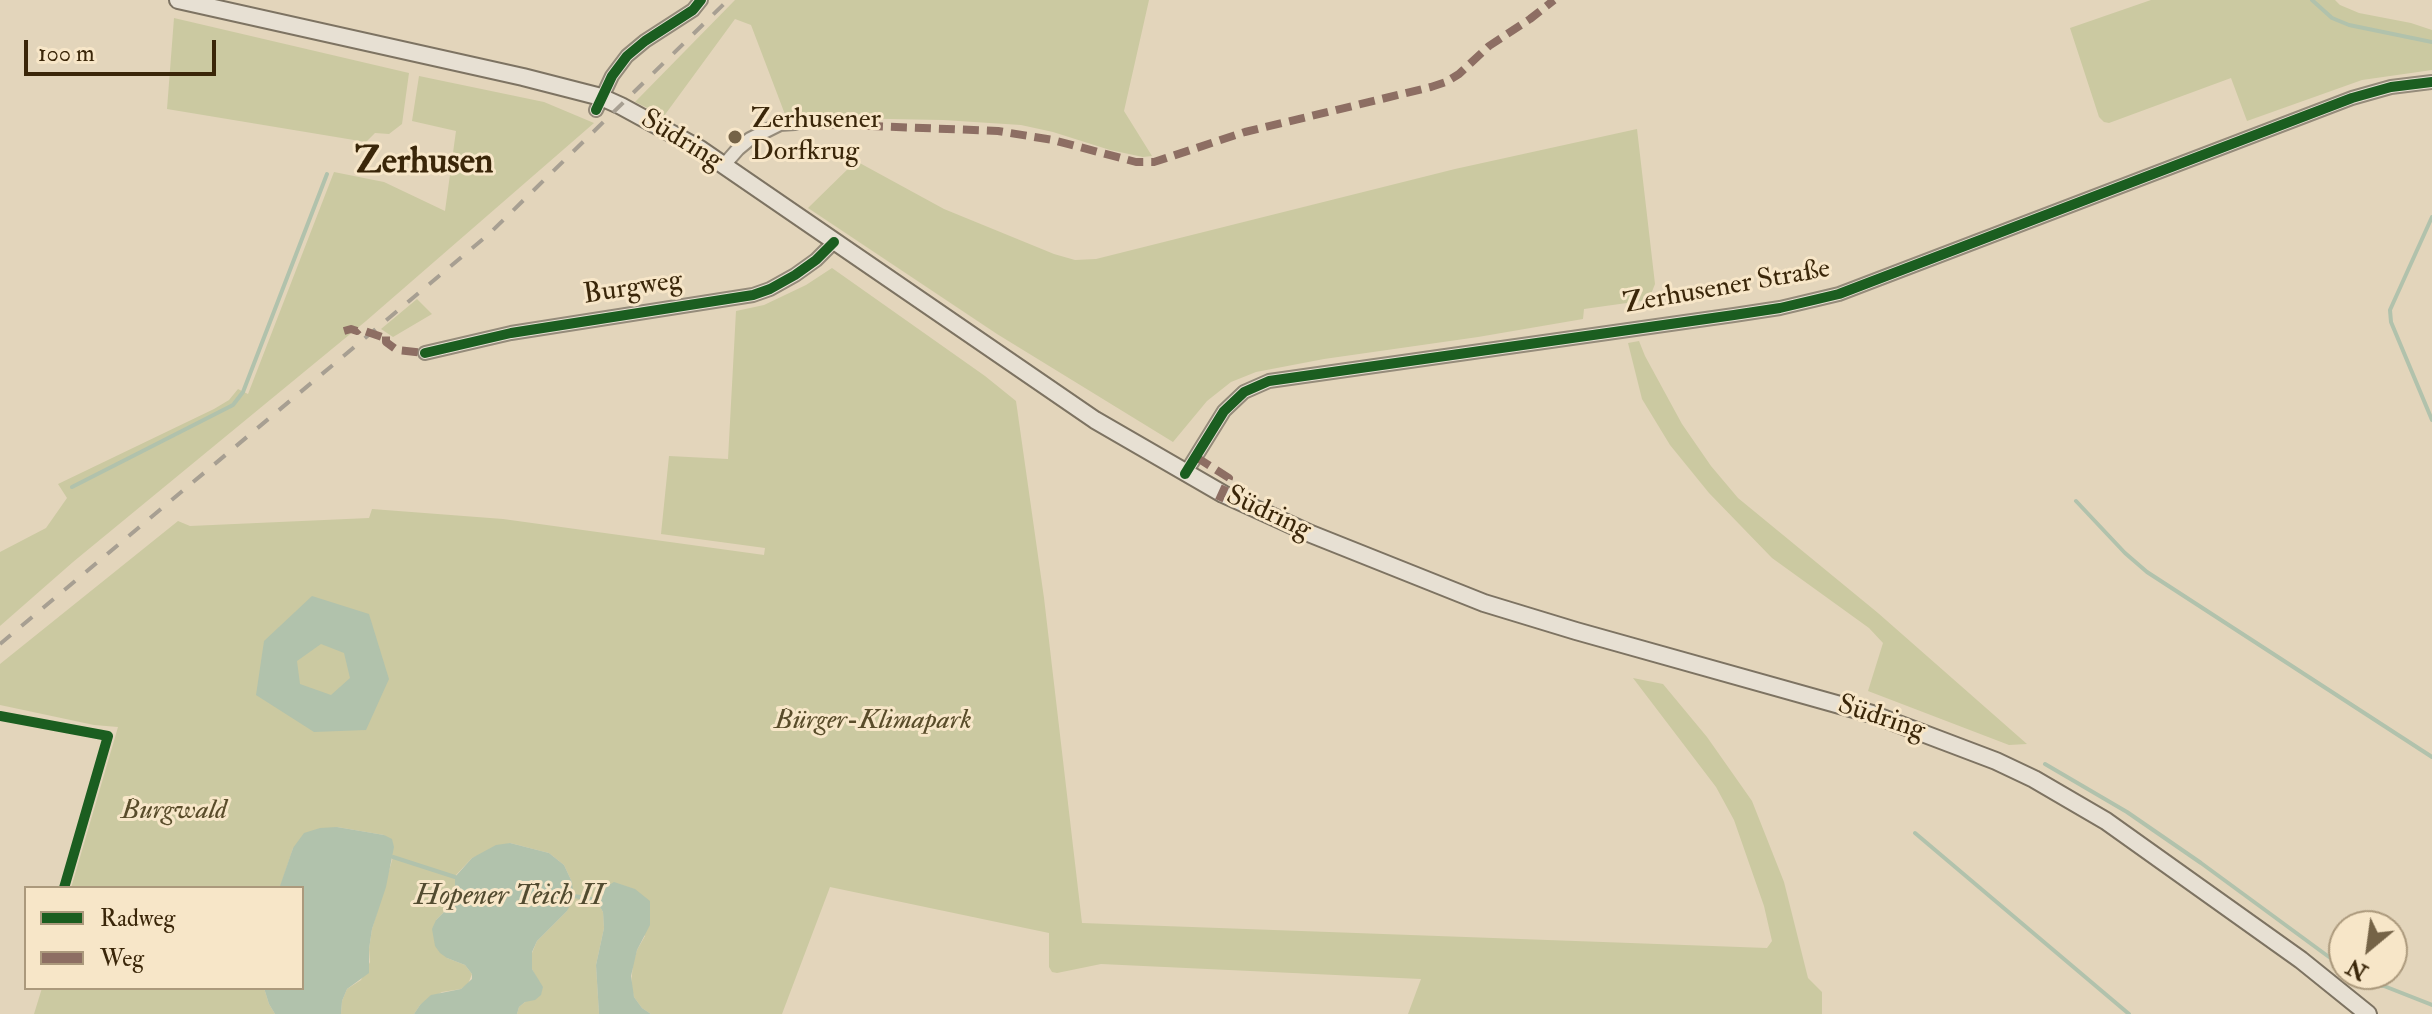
<!DOCTYPE html>
<meta charset="utf-8">
<style>
body{margin:0}
#map{position:relative;width:2432px;height:1014px;overflow:hidden;background:#e3d5bb;font-family:"IM FELL Double Pica",serif}
canvas{display:block}
.legend{position:absolute;left:24px;top:886px;width:280px;height:104px;box-sizing:border-box;background:#f7e6c8;border:2px solid #ab997c;margin:0;padding:10px 14px;list-style:none;font-size:24px;color:#3a2609}
.legend li{display:flex;align-items:center;gap:16px;height:40px}
.legend b{width:40px;border:2px solid #ab997c}
.north{position:absolute;left:2328px;top:910px;width:80px;height:80px;box-sizing:border-box;background:#f7e6c8;border:2px solid #ab997c;border-radius:50%;rotate:209deg;font-size:22px;font-weight:700;line-height:32px;text-align:center;color:#3a2609}
.north::after{content:'';display:block;margin:auto;width:28px;height:36px;background:#756347;clip-path:polygon(50% 0,100% 100%,50% 72%,0 100%)}
.scale{position:absolute;left:24px;top:40px;width:192px;height:36px;box-sizing:border-box;border:4px solid #3a2609;border-top:0;padding-left:10px;font-size:24px;line-height:28px;white-space:nowrap;color:#3a2609;-webkit-text-stroke:6px #f7e6c8;paint-order:stroke}
</style>
<div id="map">
<canvas width="2432" height="1014"></canvas>
<ul class="legend">
<li><b style="height:10px;background:#1b5e20"></b>Radweg</li>
<li><b style="height:10px;background:#8d6e63"></b>Weg</li>
</ul>
<div class="north">N</div>
<div class="scale">100 m</div>
</div>
<script>
const g = document.querySelector('canvas').getContext('2d');
g.lineJoin = 'round';
function fillPath(path, color) {
  g.fillStyle = color;
  g.fill(path, 'evenodd');
}
function toPath(rows) {
  const path = new Path2D();
  for (const r of rows) {
    path.moveTo(r[0], r[1]);
    for (let i = 2; i < r.length; i += 2) path.lineTo(r[i], r[i + 1]);
  }
  return path;
}
function strokePath(path, color, width, dash) {
  g.strokeStyle = color;
  g.lineWidth = width;
  g.lineCap = dash ? 'butt' : 'round';
  g.setLineDash(dash || []);
  g.stroke(path);
}
function drawText(font, color, halo, rows, align = 'center') {
  g.font = font + ' "IM FELL Double Pica",serif';
  g.lineWidth = 6;
  g.setLineDash([]);
  g.textBaseline = 'middle';
  g.strokeStyle = halo;
  g.fillStyle = color;
  for (const [text, x, y, turn = 0] of rows) {
    g.save();
    g.translate(x, y);
    g.rotate((+turn || 0) * Math.PI / 180);
    g.textAlign = isNaN(turn) ? turn : align;
    if (halo) g.strokeText(text, 0, 0);
    g.fillText(text, 0, 0);
    g.restore();
  }
}
const green = toPath([
 [735,0,1149,0,1124,111,1152,156,1143,157,1110,150,1053,132,1021,125,943,120,786,117,751,25,735,19,664,116,635,102],
 [2151,0,2335,0,2340,5,2359,13,2411,23,2432,30,2432,70,2362,80,2247,121,2231,78,2109,123,2104,122,2099,117,2070,28],
 [174,18,409,73,402,124,389,134,375,133,366,142,167,109],
 [419,76,544,102,594,123,366,321,73,562,0,626,0,552,46,528,67,498,58,484,214,409,229,400,238,389,248,394,334,172,384,182,445,211,456,131,412,121],
 [1637,129,1655,284,1651,294,1641,301,1584,309,1583,319,1478,337,1324,359,1256,372,1231,382,1207,401,1173,442,997,334,808,208,856,161,944,209,1054,254,1075,260,1096,259,1455,169],
 [832,268,985,376,1016,401,1044,598,1082,923,1767,948,1772,941,1764,906,1734,820,1716,787,1633,678,1663,684,1707,737,1752,801,1784,882,1808,978,1822,992,1822,1014,1408,1014,1421,979,1101,964,1057,973,1052,972,1049,967,1049,933,830,887,782,1014,651,1014,642,1008,634,997,631,986,633,963,637,950,645,936,597,896,597,902,603,912,604,928,596,965,599,1014,517,1014,519,1007,525,1002,537,979,532,969,532,953,537,941,567,911,572,882,564,865,549,853,510,843,472,858,455,876,455,892,450,906,436,920,447,958,465,965,472,974,468,984,461,989,442,992,420,1005,414,1014,341,1014,342,1001,347,989,361,980,370,962,369,949,372,929,393,857,384,835,337,827,293,848,280,888,71,888,118,727,94,725,0,705,0,664,178,521,190,526,369,518,372,509,503,519,764,555,765,548,661,534,669,456,728,459,736,311,764,305,806,285],
 [417,299,432,314,393,337,381,329],
 [1639,341,1645,356,1682,424,1711,466,1738,498,1878,613,2027,744,2009,745,1868,691,1883,643,1869,628,1772,558,1709,493,1670,445,1642,399,1628,343],
 [42,988,264,988,269,1004,275,1014,34,1014]
]);
const water = toPath([
 [312,596,369,614,389,679,366,730,314,732,256,695,264,641],
 [321,644,344,653,350,678,331,695,300,684,297,661],
 [337,827,384,835,392,839,394,847,386,887,372,929,369,949,369,973,347,989,342,1001,341,1014,275,1014,269,1004,264,988,302,988,302,888,280,888,280,886,293,848,304,833,320,828],
 [510,843,549,853,564,865,572,882,574,898,567,911,537,941,532,952,532,969,543,987,541,995,535,1000,525,1002,519,1007,517,1014,414,1014,420,1005,431,995,461,989,472,979,472,974,465,965,447,958,440,953,435,946,432,929,436,920,450,906,455,892,455,877,472,858,496,845],
 [614,882,635,889,650,901,650,925,637,950,631,976,634,997,642,1008,651,1014,599,1014,596,965,604,928,603,912,597,902,597,896,602,889]
]);
const stream = toPath([
 [2312,0,2332,18,2349,25,2432,42],
 [2432,217,2390,310,2391,322,2432,420],
 [72,487,233,405,243,392,327,174],
 [2076,501,2125,553,2147,572,2432,757],
 [2045,764,2127,812,2201,863,2344,968],
 [1915,833,2129,1014],
 [393,857,455,877],
 [574,896,597,900],
 [2353,974,2372,985,2384,986,2432,1005]
]);
const street = toPath([
 [596,110,612,76,627,56,645,41,693,10,701,0],
 [724,165,738,149,750,139,780,124,795,123],
 [425,353,511,333,753,295,770,289,795,275,816,260,834,242],
 [1185,474,1224,411,1244,392,1269,381,1734,315,1780,308,1839,294,2352,98,2391,87,2432,82]
]);
const secondary = toPath([
 [178,0,523,77,601,97,621,106,700,149,1095,420,1223,494,1311,534,1484,603,1576,631,1872,714,1996,761,2034,779,2106,821,2301,960,2368,1014]
]);
const rail = toPath([
 [0,644,489,234,728,0]
]);
const quiet = toPath([
 [795,123,998,131,1053,140,1136,162,1154,162,1245,132,1431,87,1446,82,1459,74,1489,46,1530,19,1554,0],
 [344,331,351,329,357,331,359,329,382,337,383,334,386,336,386,342,397,350,425,353],
 [1196,457,1229,478,1216,507]
]);
const cycleway = toPath([
 [596,110,612,76,627,56,645,41,693,10,701,0],
 [425,353,511,333,753,295,770,289,795,275,816,260,834,242],
 [1185,474,1224,411,1244,392,1269,381,1734,315,1780,308,1839,294,2352,98,2391,87,2432,82],
 [0,716,108,736,64,888]
]);
const markers = [
 [735,137,8,"#756347"]
];
const poiNames = [
 ["Zerhusener",751,121],
 ["Dorfkrug",751,153]
];
const streetNames = [
 ["Südring",681,141,31],
 ["Zerhusener Straße",1727,288,-10],
 ["Burgweg",633,289,-9],
 ["Südring",1268,514,25],
 ["Südring",1881,719,18]
];
const parkNames = [
 ["Bürger-Klimapark",873,722],
 ["Burgwald",174,812]
];
const waterNames = [
 ["Hopener Teich II",509,898]
];
const districtNames = [
 ["Zerhusen",424,164]
];
fillPath(green, '#cbc9a1');
fillPath(water, '#b1c2ac');
strokePath(stream, '#b1c2ac', 4);
strokePath(street, '#958b7a', 16);
strokePath(secondary, '#7d7362', 20);
strokePath(street, '#e7e0d3', 12);
strokePath(secondary, '#e7e0d3', 16);
strokePath(rail, '#a79f92', 4, [14, 14]);
strokePath(quiet, '#8d6e63', 8, [16, 8]);
strokePath(cycleway, '#1b5e20', 10);
for (const [x, y, r, color] of markers) {
  const dot = new Path2D();
  dot.arc(x, y, r, 0, 2 * Math.PI);
  g.fillStyle = color;
  g.fill(dot);
  strokePath(dot, '#f7e6c8', 3);
}
drawText('28px', '#3a2609', '#f7e6c8', poiNames, 'left');
drawText('28px', '#3a2609', '#f7e6c8', streetNames);
drawText('italic 28px', '#594c2a', '#f7e6c8', parkNames);
drawText('italic 30px', '#524b30', '#f7e6c8', waterNames);
drawText('bold 36px', '#3a2609', '#f7e6c8', districtNames);
</script>
